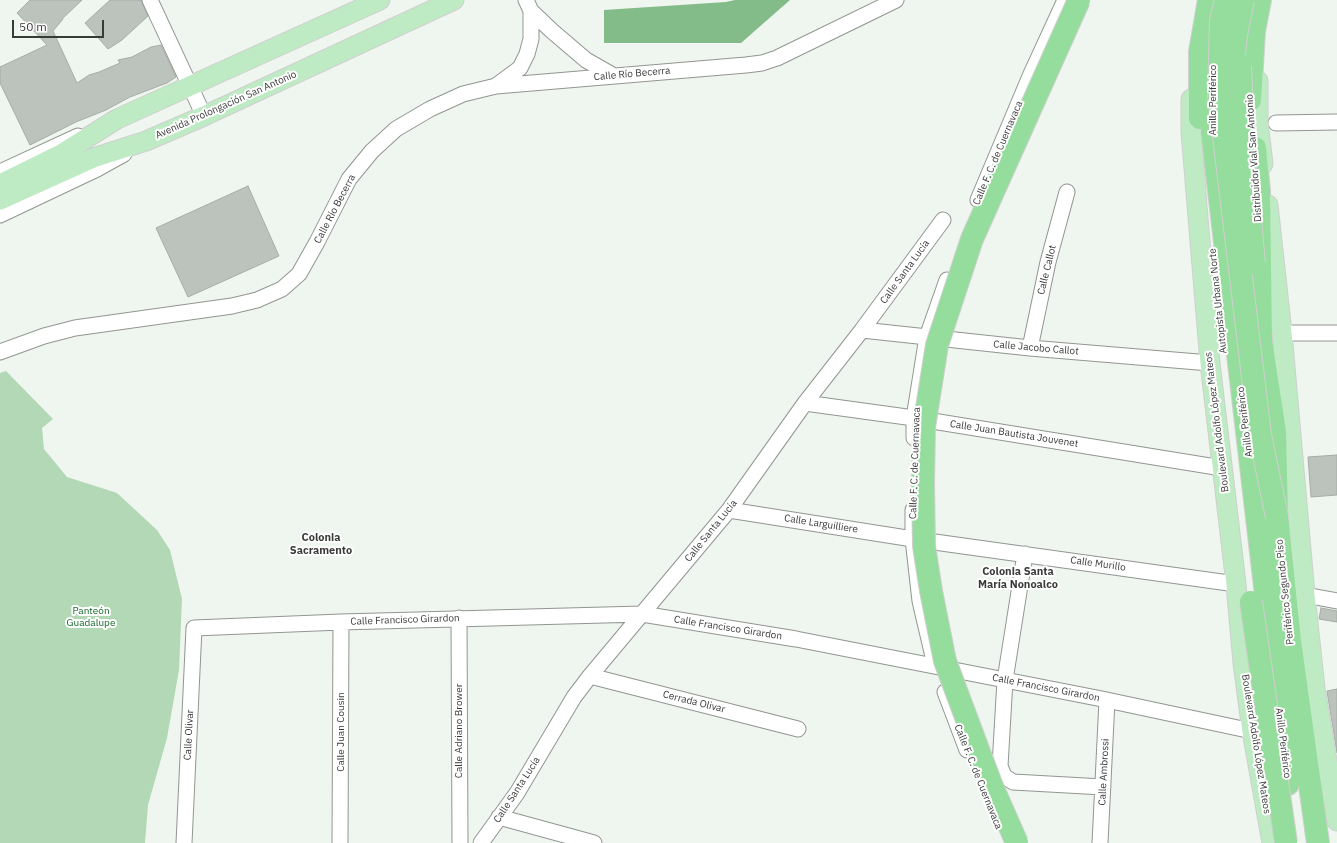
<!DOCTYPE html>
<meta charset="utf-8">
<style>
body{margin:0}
#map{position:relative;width:1337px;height:843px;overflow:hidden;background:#eff5ef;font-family:"IBM Plex Sans",sans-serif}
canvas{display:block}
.scale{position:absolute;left:12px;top:20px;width:92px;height:18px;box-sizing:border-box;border:2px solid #393b39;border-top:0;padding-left:5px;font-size:12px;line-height:14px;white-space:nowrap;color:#393b39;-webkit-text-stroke:3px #fff;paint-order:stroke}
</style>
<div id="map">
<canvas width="1337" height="843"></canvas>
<div class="scale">50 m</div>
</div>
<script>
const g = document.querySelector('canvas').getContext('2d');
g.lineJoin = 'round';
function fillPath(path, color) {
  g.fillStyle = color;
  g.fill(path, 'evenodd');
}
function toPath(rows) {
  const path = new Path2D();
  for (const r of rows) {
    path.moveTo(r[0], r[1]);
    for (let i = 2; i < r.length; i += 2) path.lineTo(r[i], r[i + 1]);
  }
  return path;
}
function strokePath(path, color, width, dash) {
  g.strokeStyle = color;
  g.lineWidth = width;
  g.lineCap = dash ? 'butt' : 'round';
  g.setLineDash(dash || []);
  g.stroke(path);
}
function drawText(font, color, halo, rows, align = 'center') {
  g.font = font + ' "IBM Plex Sans",sans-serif';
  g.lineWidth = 4;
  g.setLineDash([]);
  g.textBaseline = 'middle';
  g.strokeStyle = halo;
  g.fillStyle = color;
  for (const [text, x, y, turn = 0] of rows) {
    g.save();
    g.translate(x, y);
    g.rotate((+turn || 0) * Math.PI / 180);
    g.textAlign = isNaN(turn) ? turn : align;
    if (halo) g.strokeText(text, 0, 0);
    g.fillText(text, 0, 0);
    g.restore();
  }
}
const green = toPath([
 [6,371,53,419,42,428,44,449,67,477,117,493,157,530,170,550,182,599,179,670,167,738,148,805,145,843,0,843,0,373]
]);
const water = toPath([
 [735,0,790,0,741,43,604,43,604,10,726,2]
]);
const building = toPath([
 [30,0,82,0,62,19,63,19,53,31,77,83,89,75,99,72,120,63,118,60,132,57,151,47,161,45,176,77,167,83,130,97,106,110,76,122,30,145,0,83,0,67,47,45,17,13,30,0],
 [110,0,141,0,148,16,122,40,108,49,85,23,110,0],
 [248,186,279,256,188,297,156,228,248,186],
 [1337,455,1337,495,1311,497,1308,457,1337,455],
 [1321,608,1337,611,1337,622,1319,619,1321,608],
 [1337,689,1337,753,1327,691,1337,689]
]);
const minor = toPath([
 [150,0,204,116],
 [531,11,552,31,586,60,614,76],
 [497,85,520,68,527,54,531,39,531,11,526,0],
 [1276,123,1337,122],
 [0,172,78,136],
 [978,200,1031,74,1065,0],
 [0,215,97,169,124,154],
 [862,330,1030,348,1210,363],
 [1282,333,1337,333],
 [1030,348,1048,262,1067,192],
 [0,352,44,336,75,328,232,306,257,300,282,289,299,274,317,242,349,179,372,151,396,129,430,109,463,94,496,86,746,65,762,63,777,58,896,0],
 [805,403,914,418,1222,468],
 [914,438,914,418,927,337,947,280],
 [729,510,913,539,1236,584],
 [913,510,913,539,920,601,935,665],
 [1025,554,1005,680,1000,766,1004,776,1013,782,1103,787],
 [1305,595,1337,601],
 [459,618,460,843],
 [590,676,798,729],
 [945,692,967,750],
 [499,817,594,843],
 [184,843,194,628,341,622,642,614,796,639,1102,699,1252,731],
 [340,843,341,622],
 [481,843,517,793,574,697,590,676,729,510,805,403,862,330,943,220],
 [1100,843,1107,700]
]);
const major = toPath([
 [1258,81,1258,122,1263,164],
 [1191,99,1191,132,1210,363,1236,584,1243,663,1252,731,1272,843],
 [0,184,61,154,117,119,380,0],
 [0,200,93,158,146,141,204,116,454,0],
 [1268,205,1282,333,1305,595,1315,688,1337,821]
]);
const highway = toPath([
 [1212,98,1212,131,1288,784],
 [1250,100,1254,31,1260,0],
 [1200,118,1200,52,1209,0],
 [1255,148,1259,191,1261,341,1275,432,1277,517,1290,641,1318,843]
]);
const highwayBridge = toPath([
 [1226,0,1221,21,1219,95,1260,435,1277,517],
 [1233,62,1236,35,1243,0],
 [1240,66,1244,152,1254,264],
 [1251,602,1286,843],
 [1017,843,991,784,945,661,931,591,924,546,923,483,924,427,937,345,972,239,1079,0]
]);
const streetNames = [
 ["Calle Río Becerra",632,74,-5],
 ["Anillo Periférico",1213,100,-90],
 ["Avenida Prolongación San Antonio",226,105,-24],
 ["Calle F. C. de Cuernavaca",998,153,-67],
 ["Distribuidor Vial San Antonio",1254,158,-94],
 ["Calle Río Becerra",335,209,-62],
 ["Calle Callot",1047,270,-76],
 ["Calle Santa Lucía",905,272,-54],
 ["Autopista Urbana Norte",1218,301,-96],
 ["Calle Jacobo Callot",1036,348,5],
 ["Boulevard Adolfo López Mateos",1217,422,-97],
 ["Anillo Periférico",1245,422,-97],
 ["Calle Juan Bautista Jouvenet",1014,434,9],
 ["Calle F. C. de Cuernavaca",915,463,-88],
 ["Calle Larguilliere",821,524,9],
 ["Calle Santa Lucía",711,531,-51],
 ["Calle Murillo",1098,564,8],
 ["Periférico Segundo Piso",1285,592,-96],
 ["Calle Francisco Girardon",405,620,-2],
 ["Calle Francisco Girardon",728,628,9],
 ["Calle Francisco Girardon",1046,688,11],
 ["Cerrada Olivar",694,702,14],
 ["Calle Adriano Brower",459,731,-90],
 ["Calle Juan Cousin",341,732,-90],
 ["Calle Olivar",189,735,-87],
 ["Anillo Periférico",1283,743,83],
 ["Boulevard Adolfo López Mateos",1256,744,81],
 ["Calle Ambrossi",1104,772,-87],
 ["Calle F. C. de Cuernavaca",978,777,68],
 ["Calle Santa Lucía",517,790,-57]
];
const parkNames = [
 ["Panteón",91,611],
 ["Guadalupe",91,623]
];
const neighbourhoodNames = [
 ["Colonia",321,538],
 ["Sacramento",321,551],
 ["Colonia Santa",1018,572],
 ["María Nonoalco",1018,585]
];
fillPath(green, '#b3d8b6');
fillPath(water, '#83bc88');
fillPath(building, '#bcc2bc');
strokePath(building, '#a6aca6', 1);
strokePath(minor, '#919691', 17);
strokePath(major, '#cfd0cf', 21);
strokePath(highway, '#cfd0cf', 24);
strokePath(minor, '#fff', 15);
strokePath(major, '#bfebc4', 19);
strokePath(highway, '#95dd9c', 22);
strokePath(highwayBridge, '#cfd0cf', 24, []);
strokePath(highwayBridge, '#95dd9c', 22);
drawText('10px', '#393b39', '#fff', streetNames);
drawText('10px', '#156929', '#fff', parkNames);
drawText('bold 11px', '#393b39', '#fff', neighbourhoodNames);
</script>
